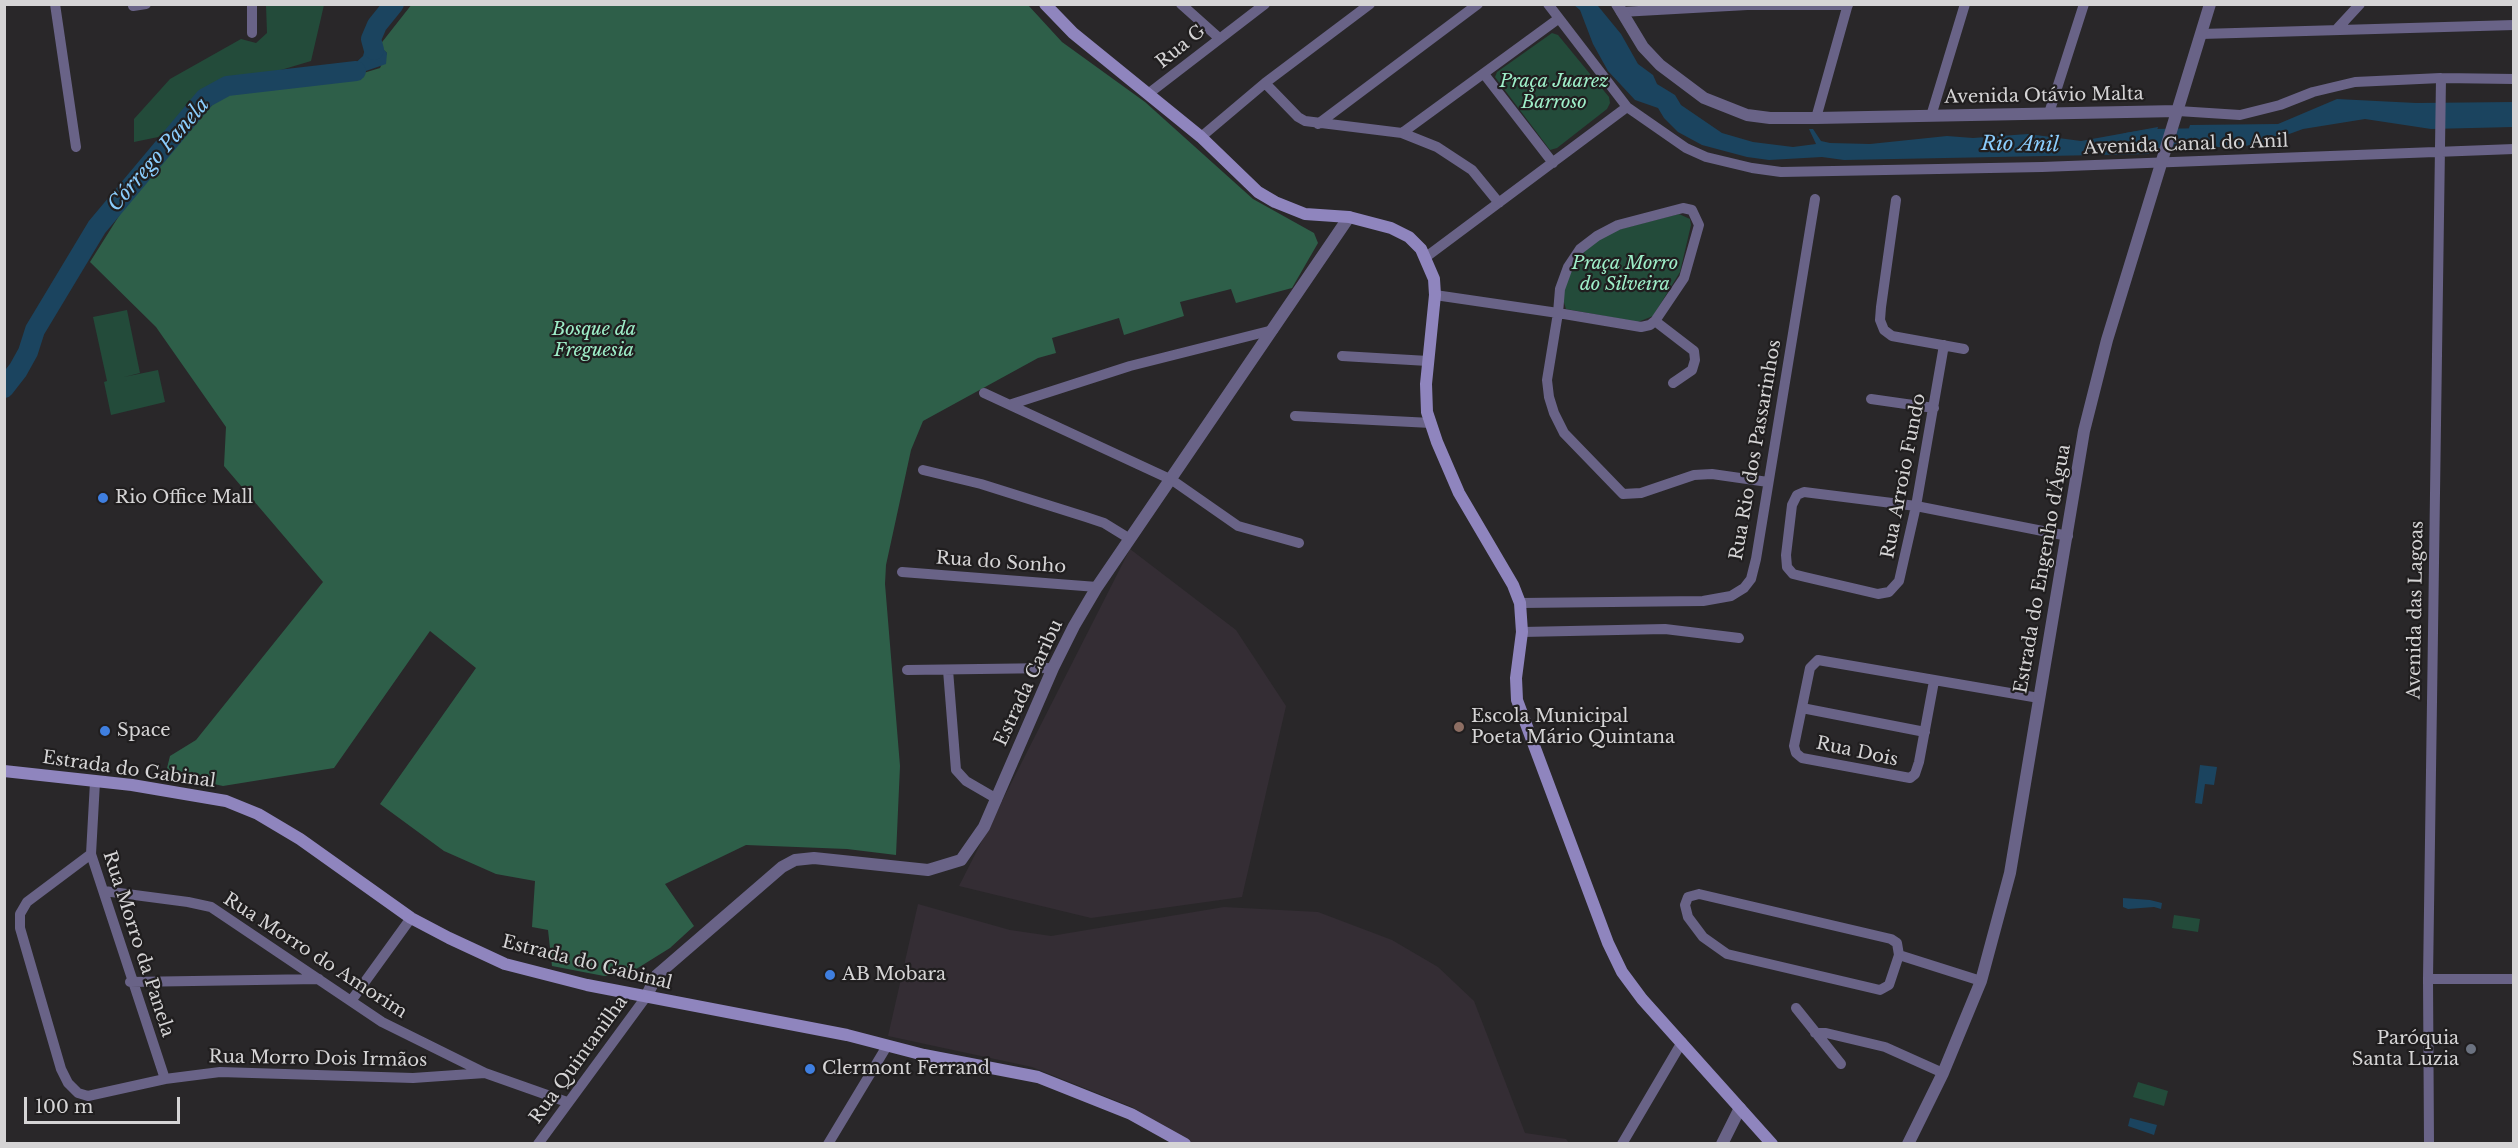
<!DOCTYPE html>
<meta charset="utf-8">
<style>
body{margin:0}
#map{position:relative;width:2518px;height:1148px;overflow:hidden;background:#292729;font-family:"Libre Baskerville",serif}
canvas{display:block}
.frame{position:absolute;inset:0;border:6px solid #d5d4d5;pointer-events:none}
.scale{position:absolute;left:24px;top:1097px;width:156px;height:27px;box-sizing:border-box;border:3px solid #d5d4d5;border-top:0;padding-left:8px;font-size:18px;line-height:21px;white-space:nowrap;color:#d5d4d5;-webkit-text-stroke:4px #201e1f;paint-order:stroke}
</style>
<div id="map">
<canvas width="2518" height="1148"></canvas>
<div class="frame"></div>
<div class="scale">100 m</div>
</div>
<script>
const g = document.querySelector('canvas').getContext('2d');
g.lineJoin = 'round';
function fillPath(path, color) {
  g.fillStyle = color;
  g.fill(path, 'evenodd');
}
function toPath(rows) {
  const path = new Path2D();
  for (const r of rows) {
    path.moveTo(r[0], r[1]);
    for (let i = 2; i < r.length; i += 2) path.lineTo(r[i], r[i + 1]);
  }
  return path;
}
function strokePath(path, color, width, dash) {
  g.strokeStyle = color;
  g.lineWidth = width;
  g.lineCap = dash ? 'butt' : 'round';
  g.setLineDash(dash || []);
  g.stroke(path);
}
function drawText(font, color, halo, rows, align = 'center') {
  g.font = font + ' "Libre Baskerville",serif';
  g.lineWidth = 4.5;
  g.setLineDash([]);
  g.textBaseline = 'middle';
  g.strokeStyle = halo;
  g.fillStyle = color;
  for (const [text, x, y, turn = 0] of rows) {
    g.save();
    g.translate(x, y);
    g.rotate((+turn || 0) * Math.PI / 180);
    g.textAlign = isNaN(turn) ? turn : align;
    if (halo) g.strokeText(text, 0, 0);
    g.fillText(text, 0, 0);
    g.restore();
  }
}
const built = toPath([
 [1130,549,1236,630,1286,706,1242,897,1091,918,959,886],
 [918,904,1010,930,1051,936,1224,907,1318,912,1392,940,1438,967,1474,1001,1525,1133,1566,1139,1569,1143,1190,1143,1132,1107,1032,1067,888,1036]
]);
const green = toPath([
 [266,5,324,5,311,61,254,78,198,107,163,136,134,142,134,119,170,79,241,39,256,43,267,33],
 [1552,33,1558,35,1609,97,1610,103,1607,109,1557,148,1550,150,1495,77,1497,72],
 [1679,214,1690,219,1691,225,1680,272,1653,316,1638,322,1566,309,1562,296,1569,272,1588,247,1613,231],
 [127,310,140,373,124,377,158,370,165,402,111,415,104,382,107,381,93,317],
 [2174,915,2200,919,2198,932,2172,928],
 [2138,1082,2168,1091,2164,1106,2133,1097]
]);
const forest = toPath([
 [412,4,1028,5,1062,42,1145,102,1253,199,1314,233,1318,243,1292,288,1236,303,1231,289,1180,302,1184,316,1124,335,1119,318,1052,338,1056,353,1038,358,923,421,911,450,886,565,885,584,900,766,896,855,847,849,746,845,665,884,694,926,670,948,625,976,604,976,552,966,548,930,532,927,535,881,496,874,444,851,380,804,476,668,430,631,334,768,223,786,173,775,167,768,170,756,196,740,323,582,224,466,226,427,156,327,90,262,141,181,218,99,247,85,337,81,380,68,387,53,379,46]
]);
const water = toPath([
 [1574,5,1598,6,1621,34,1638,64,1653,75,1657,84,1675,95,1681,105,1722,133,1753,142,1793,147,1816,144,1809,129,1813,129,1821,141,1830,143,1870,144,1947,136,1973,138,2028,134,2081,141,2158,127,2149,154,1844,160,1822,157,1769,160,1747,157,1702,145,1678,132,1664,118,1658,108,1635,100,1608,71,1593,44,1580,10],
 [377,25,374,39,387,53,386,64,337,81,329,75,349,69,363,56,369,35],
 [2337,99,2416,103,2513,102,2513,127,2431,129,2365,119,2303,129,2259,145,2182,149,2190,125,2278,124],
 [2200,765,2217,767,2214,785,2205,784,2202,804,2195,803],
 [2123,898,2150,900,2162,903,2161,909,2154,907,2128,909,2123,907],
 [2130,1118,2157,1125,2154,1135,2128,1126]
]);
const river = toPath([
 [374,50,371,39,377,25,394,4],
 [2127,143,2153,139,2211,138],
 [4,388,18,370,28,352,35,330,97,227,205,98,227,86,356,71]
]);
const minor = toPath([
 [55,4,76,147],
 [252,4,252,33],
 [1181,4,1219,38],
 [1548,4,1627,107,1686,148,1706,157,1752,168,1781,172,2042,167,2514,149],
 [133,6,146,4],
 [1621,12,1747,5,1848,5],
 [2336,30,2360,4],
 [2201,34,2514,25],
 [1484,74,1553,163],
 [1265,83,1298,117,1305,121,1402,133,1437,147,1472,170,1499,203],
 [1148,94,1265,4],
 [2178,111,2240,115,2280,105,2313,92,2355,82,2441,78,2514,79],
 [2049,113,2084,4],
 [1931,116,1965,4],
 [1816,118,1848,4],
 [1318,124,1478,4],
 [1402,133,1558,19],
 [1201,137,1265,83,1370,4],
 [1896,200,1881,307,1880,320,1884,330,1892,336,1964,349],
 [1426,257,1627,107],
 [1435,295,1558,313,1641,327,1650,325,1655,321,1684,278,1699,225,1692,210,1683,208,1618,225,1597,236,1580,249,1568,267,1560,289,1558,313,1547,380,1549,397,1554,413,1564,433,1623,494,1641,493,1694,475,1712,474,1768,482],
 [1655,321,1694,351,1695,360,1692,370,1673,383],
 [1944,345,1916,506,1899,581,1889,592,1878,594,1805,577,1793,574,1787,567,1786,555,1792,505,1797,495,1804,492,1916,506,2068,536],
 [1342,356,1428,361],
 [984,393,1172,480,1238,526,1299,543],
 [1871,399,1934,408],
 [1012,404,1130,366,1273,330],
 [1295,416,1431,423],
 [923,470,981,484,1086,517,1104,523,1130,539],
 [902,572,1097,587],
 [1520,603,1703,601,1731,596,1744,588,1751,579,1756,559,1815,199],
 [1522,632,1665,629,1739,638],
 [907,670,1053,668],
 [948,670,956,770,966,781,997,799],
 [1934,681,1919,762,1915,774,1910,778,1802,758,1796,753,1794,746,1810,668,1818,660,2039,698],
 [1802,708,1925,732],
 [95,782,91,854,165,1079],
 [91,854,27,902,20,914,20,928,61,1069,68,1083,78,1093,88,1096,165,1079,220,1072,413,1078,485,1073],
 [104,891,188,902,211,907,382,1022,485,1073,567,1102],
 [1699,894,1891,939,1897,943,1899,955,1889,985,1880,990,1727,954,1703,937,1688,917,1685,905,1688,897,1699,894],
 [1899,955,1981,981],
 [2428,979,2514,979],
 [130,982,319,979],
 [351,1001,411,918],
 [1796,1008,1841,1064],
 [1815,1033,1826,1033,1885,1047,1943,1073],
 [538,1144,646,997],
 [828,1144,887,1046],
 [1622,1144,1682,1042],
 [2429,1144,2428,979,2441,78]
]);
const tertiary = toPath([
 [1617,4,1643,47,1660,65,1704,98,1747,115,1770,118,1816,118,2178,111],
 [646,997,657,975,782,867,795,860,814,858,928,870,961,860,984,827,1053,668,1074,626,1097,587,1349,217],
 [1722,1144,1740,1108],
 [1908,1144,1943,1073,1981,981,2010,873,2084,431,2107,340,2210,4]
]);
const secondary = toPath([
 [1045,4,1073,33,1201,137,1258,192,1275,202,1305,214,1349,217,1391,228,1409,237,1421,249,1434,279,1435,295,1426,384,1427,412,1437,442,1459,493,1513,585,1520,603,1522,632,1516,678,1517,700,1608,943,1622,972,1642,999,1772,1144],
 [4,771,132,785,226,801,258,814,300,839,411,918,449,938,505,964,587,985,847,1035,924,1055,1038,1077,1131,1114,1185,1144]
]);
const markers = [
 [103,498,6,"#3f7fe0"],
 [1459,727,6,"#8d6e63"],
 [105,731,6,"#3f7fe0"],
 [830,975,6,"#3f7fe0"],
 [2471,1049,6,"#6b7280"],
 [810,1069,6,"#3f7fe0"]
];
const streetNames = [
 ["Rua G",1181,47,-39],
 ["Avenida Otávio Malta",2044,96,-1],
 ["Avenida Canal do Anil",2186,145,-2],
 ["Rua Rio dos Passarinhos",1756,450,-80],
 ["Rua Arroio Fundo",1904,476,-79],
 ["Rua do Sonho",1001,563,4],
 ["Estrada do Engenho d'Água",2043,569,-80],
 ["Avenida das Lagoas",2416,610,-89],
 ["Estrada Caribu",1029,683,-65],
 ["Rua Dois",1857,752,12],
 ["Estrada do Gabinal",129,770,8],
 ["Rua Morro da Panela",138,944,72],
 ["Rua Morro do Amorim",315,956,33],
 ["Estrada do Gabinal",587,963,14],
 ["Rua Morro Dois Irmãos",318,1059,1],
 ["Rua Quintanilha",579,1060,-54]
];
const parkNames = [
 ["Praça Juarez",1554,82],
 ["Barroso",1554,103],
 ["Praça Morro",1625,264],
 ["do Silveira",1625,285],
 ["Bosque da",594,330],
 ["Freguesia",594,351]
];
const poiNames = [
 ["Rio Office Mall",115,498],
 ["Escola Municipal",1471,717],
 ["Poeta Mário Quintana",1471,738],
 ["Space",117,731],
 ["AB Mobara",842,975],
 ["Paróquia",2459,1039,"right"],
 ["Santa Luzia",2459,1060,"right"],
 ["Clermont Ferrand",822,1069]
];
const waterNames = [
 ["Rio Anil",2020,145,1],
 ["Córrego Panela",159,155,-49]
];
fillPath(built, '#342d34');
fillPath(green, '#234b3a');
fillPath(forest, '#2e5f49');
fillPath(water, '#1b445f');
strokePath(river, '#1b445f', 20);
strokePath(minor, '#696387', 10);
strokePath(tertiary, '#696387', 12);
strokePath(secondary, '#8f85be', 12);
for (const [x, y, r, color] of markers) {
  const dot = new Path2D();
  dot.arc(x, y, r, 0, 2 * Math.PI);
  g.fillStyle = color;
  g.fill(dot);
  strokePath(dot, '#201e1f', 2);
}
drawText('18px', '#d5d4d5', '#201e1f', streetNames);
drawText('italic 18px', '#9eeec8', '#201e1f', parkNames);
drawText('18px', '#d5d4d5', '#201e1f', poiNames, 'left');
drawText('italic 20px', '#8bcdfd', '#201e1f', waterNames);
</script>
